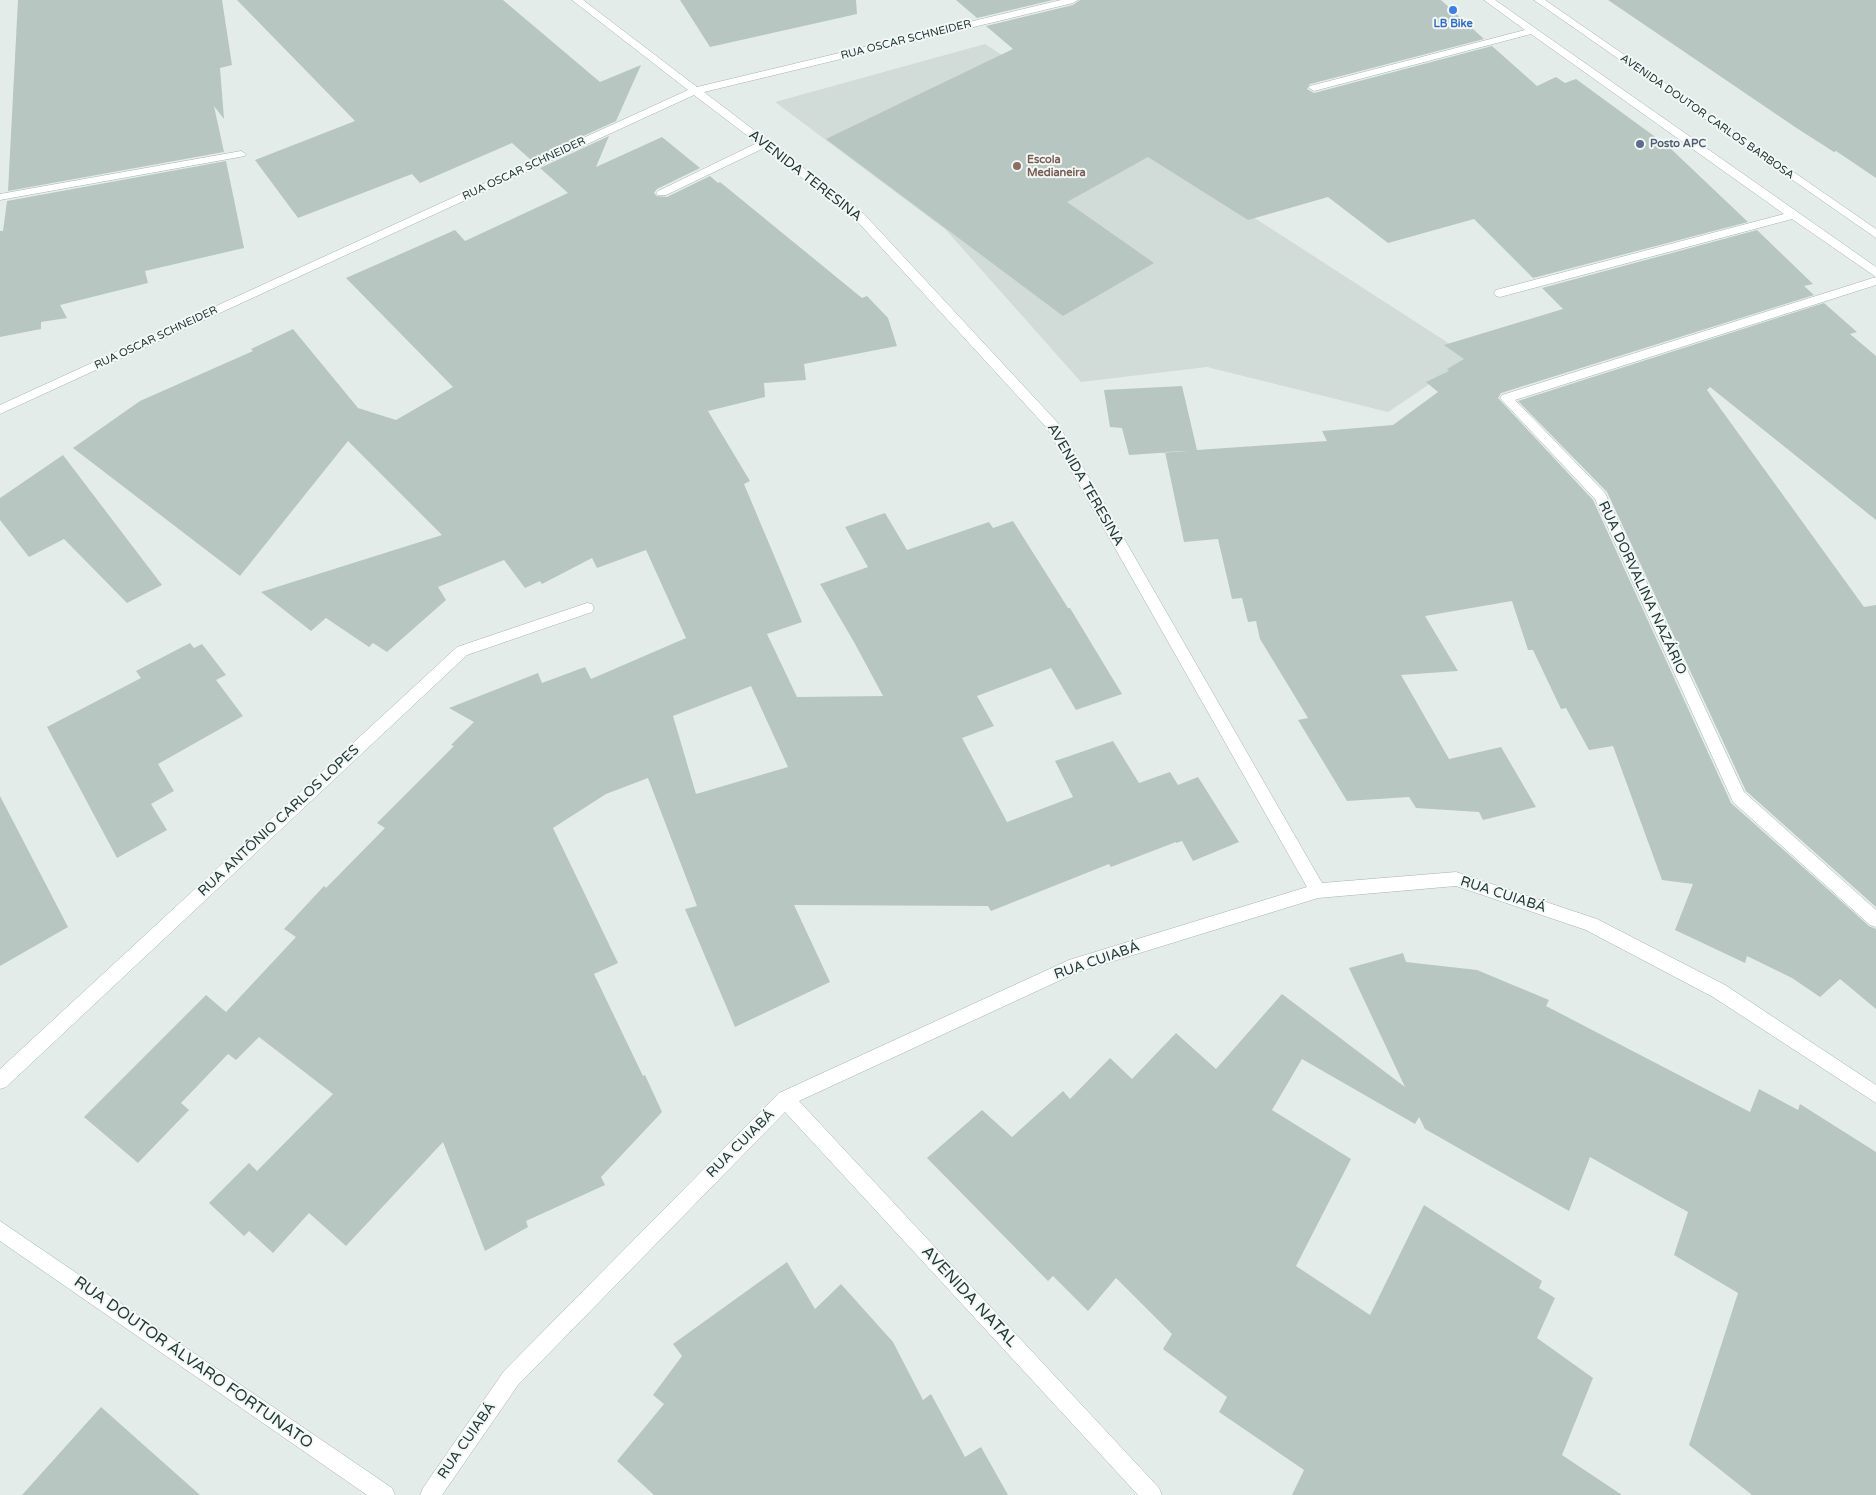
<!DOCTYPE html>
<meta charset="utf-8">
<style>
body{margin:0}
canvas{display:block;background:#e3ece9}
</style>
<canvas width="1876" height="1495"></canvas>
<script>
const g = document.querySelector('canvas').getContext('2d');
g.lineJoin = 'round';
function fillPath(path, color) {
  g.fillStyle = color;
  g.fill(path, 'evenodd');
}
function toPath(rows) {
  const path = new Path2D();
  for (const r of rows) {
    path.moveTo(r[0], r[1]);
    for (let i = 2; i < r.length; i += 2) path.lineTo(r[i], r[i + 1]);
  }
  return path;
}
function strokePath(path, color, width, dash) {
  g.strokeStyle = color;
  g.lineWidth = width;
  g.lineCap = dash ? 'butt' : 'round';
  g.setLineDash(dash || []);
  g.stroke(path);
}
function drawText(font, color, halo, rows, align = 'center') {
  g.font = font + ' "Varela Round",sans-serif';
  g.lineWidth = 4;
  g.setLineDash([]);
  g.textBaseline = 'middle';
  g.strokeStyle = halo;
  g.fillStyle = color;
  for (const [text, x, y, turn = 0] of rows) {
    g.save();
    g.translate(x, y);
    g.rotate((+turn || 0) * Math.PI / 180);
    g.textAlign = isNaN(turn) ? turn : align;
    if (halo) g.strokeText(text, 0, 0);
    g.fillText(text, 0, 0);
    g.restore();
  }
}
const built = toPath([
 [985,44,1470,357,1388,412,1207,367,1081,382,946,230,775,102]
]);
const building = toPath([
 [18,0,222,0,232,65,220,68,224,119,214,106,224,152,8,191],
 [237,0,503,0,600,82,641,65,616,121,531,160,512,143,420,183,412,174,298,218,255,160,355,121],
 [680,0,856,0,857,14,710,47],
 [956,0,1053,0,977,18],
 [1080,0,1441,0,1484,39,1310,84,1307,89,1314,93,1492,46,1537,86,1556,77,1565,83,1576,79,1669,147,1748,222,1533,278,1474,219,1388,243,1328,197,1248,220,1148,157,1067,202,1154,263,1063,316,826,139,1013,49,986,26,1073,5],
 [1608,0,1876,0,1876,178,1836,151,1834,152,1795,127],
 [609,136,596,167,662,137,700,168,657,189,654,193,657,196,667,197,710,176,718,183,720,182,862,298,867,296,888,318,897,346,804,364,806,380,764,383,765,397,708,411,750,481,744,484,802,622,767,634,797,697,883,696,854,642,820,584,868,567,845,527,885,513,907,550,989,522,993,528,1013,521,1068,608,1070,608,1122,694,1076,710,1051,668,977,696,994,726,962,738,1007,822,1073,797,1055,761,1113,741,1139,783,1170,772,1178,785,1198,777,1239,842,1193,861,1182,841,1176,843,1176,842,1111,867,1109,864,991,911,988,906,794,905,830,982,735,1027,685,909,697,906,648,778,606,794,553,828,618,963,594,974,643,1076,645,1075,662,1112,601,1177,605,1185,526,1221,528,1227,485,1251,443,1142,346,1246,309,1213,273,1253,249,1231,244,1236,209,1203,249,1163,257,1171,333,1094,259,1037,236,1060,228,1054,181,1103,189,1110,138,1163,84,1117,206,995,226,1012,296,937,284,929,324,886,326,888,385,828,377,823,454,746,451,745,474,722,449,708,538,673,542,683,585,667,591,679,686,638,646,550,597,568,592,558,542,584,540,581,525,588,504,560,438,587,446,600,387,652,373,643,369,647,326,618,311,631,261,592,442,535,348,441,240,576,73,448,140,401,253,351,251,349,293,329,358,408,396,420,453,387,346,278,455,230,465,241,568,193,540,168],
 [751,686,788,767,696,794,673,716],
 [226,161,244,248,145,271,148,283,60,305,67,318,41,322,41,329,0,337,0,231,3,231,7,201],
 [1757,230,1813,284,1804,286,1814,295,1501,393,1498,398,1593,500,1731,803,1869,926,1876,929,1876,1009,1840,979,1820,997,1792,978,1747,956,1745,963,1675,930,1693,884,1662,880,1613,746,1589,750,1566,708,1561,709,1533,650,1528,650,1512,601,1425,616,1458,671,1401,675,1449,759,1501,747,1536,807,1483,820,1479,812,1416,808,1409,797,1347,801,1298,720,1308,718,1260,639,1256,621,1248,622,1242,598,1232,599,1218,539,1184,542,1165,452,1188,451,1129,455,1122,428,1110,427,1104,390,1182,386,1197,450,1327,441,1322,431,1393,425,1438,392,1426,382,1449,371,1447,369,1464,359,1444,345,1563,309,1542,288],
 [1824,303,1857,332,1850,334,1876,356,1876,520,1710,387,1707,390,1864,607,1876,605,1876,907,1746,791,1607,492,1518,401],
 [63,455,162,585,127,603,64,539,29,557,0,520,0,498],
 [190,643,194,648,202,644,226,675,216,680,243,716,158,764,174,791,151,804,167,830,117,858,47,727,141,678,136,671],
 [0,796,68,927,0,966],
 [1403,953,1406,962,1477,970,1549,1000,1546,1006,1750,1112,1759,1089,1798,1110,1800,1104,1876,1152,1876,1495,1752,1495,1689,1445,1738,1293,1674,1255,1688,1212,1590,1157,1569,1211,1425,1129,1419,1117,1415,1124,1302,1059,1272,1110,1351,1159,1296,1266,1370,1315,1424,1205,1542,1281,1539,1288,1555,1298,1537,1338,1593,1378,1562,1455,1622,1495,1292,1495,1304,1470,1219,1412,1227,1397,1163,1349,1172,1334,1116,1278,1088,1311,1053,1276,1048,1281,927,1158,982,1110,1012,1137,1063,1091,1070,1099,1110,1058,1132,1079,1176,1033,1216,1069,1282,994,1405,1087,1349,968],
 [787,1262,815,1309,841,1284,893,1342,923,1400,931,1394,965,1457,981,1447,1008,1495,654,1495,617,1461,664,1404,653,1395,682,1356,673,1344],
 [101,1407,200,1495,22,1495]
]);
const minor = toPath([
 [572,0,583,0,697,87,1061,0,1078,0,1073,3,704,92,864,214,1057,422,1322,883,1456,872,1597,919,1725,985,1876,1085,1876,1103,1713,997,1586,930,1456,886,1318,898,1078,972,799,1101,1159,1488,1162,1495,1138,1495,785,1112,518,1385,442,1495,420,1495,423,1488,504,1371,779,1093,1069,960,1307,887,1047,428,856,220,764,148,666,195,658,195,656,193,658,191,757,143,694,95,0,414,0,405,688,90,572,0],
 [1484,0,1495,0,1876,267,1876,277,1792,219,1500,297,1496,296,1494,293,1496,290,1784,214,1531,34,1314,91,1309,88,1310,86,1525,30,1484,0],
 [1534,0,1545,0,1876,229,1876,238,1534,0],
 [241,151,246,154,245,156,0,200,0,194,241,151],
 [1876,277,1876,285,1515,400,1605,493,1744,792,1876,910,1876,927,1870,925,1733,802,1595,499,1500,398,1502,395,1876,277],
 [587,603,592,604,594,608,592,612,467,655,6,1087,0,1089,0,1069,457,647,587,603],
 [0,1221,392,1488,395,1495,367,1495,0,1241,0,1221]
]);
const markers = [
 [1453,10,5,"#3f7fe0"],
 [1640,144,5,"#5c6f8a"],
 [1017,166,5,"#8d6e63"]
];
const farShopnames = [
 ["LB Bike",1453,24]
];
const farStreetnames = [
 ["RUA OSCAR SCHNEIDER",906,40,-14],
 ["AVENIDA DOUTOR CARLOS BARBOSA",1707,117,35],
 ["RUA OSCAR SCHNEIDER",524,169,-25],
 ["RUA OSCAR SCHNEIDER",156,338,-25]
];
const farServicenames = [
 ["Posto APC",1650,144]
];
const farEducationnames = [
 ["Escola",1027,160],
 ["Medianeira",1027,173]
];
const streetNames = [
 ["AVENIDA TERESINA",805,176,38],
 ["AVENIDA TERESINA",1085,485,60],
 ["RUA DORVALINA NAZÁRIO",1642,588,65],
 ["RUA ANTÔNIO CARLOS LOPES",279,821,-43],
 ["RUA CUIABÁ",1503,895,18],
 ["RUA CUIABÁ",1097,961,-19],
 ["RUA CUIABÁ",741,1144,-45],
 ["RUA CUIABÁ",467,1441,-55]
];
const nearStreetnames = [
 ["AVENIDA NATAL",969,1297,47],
 ["RUA DOUTOR ÁLVARO FORTUNATO",193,1363,35]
];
fillPath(built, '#d1dbd8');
fillPath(building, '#b8c6c2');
strokePath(minor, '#a6b4b0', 1);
fillPath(minor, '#fff');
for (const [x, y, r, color] of markers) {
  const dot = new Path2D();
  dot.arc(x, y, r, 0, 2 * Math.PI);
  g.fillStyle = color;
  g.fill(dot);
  strokePath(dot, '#f3f8f6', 2);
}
drawText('bold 11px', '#366cbe', '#f3f8f6', farShopnames);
drawText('11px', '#243c38', '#f3f8f6', farStreetnames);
drawText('bold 11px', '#4e5e75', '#f3f8f6', farServicenames, 'left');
drawText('bold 11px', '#785e54', '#f3f8f6', farEducationnames, 'left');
drawText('14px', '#243c38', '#f3f8f6', streetNames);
drawText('16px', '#243c38', '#f3f8f6', nearStreetnames);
</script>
